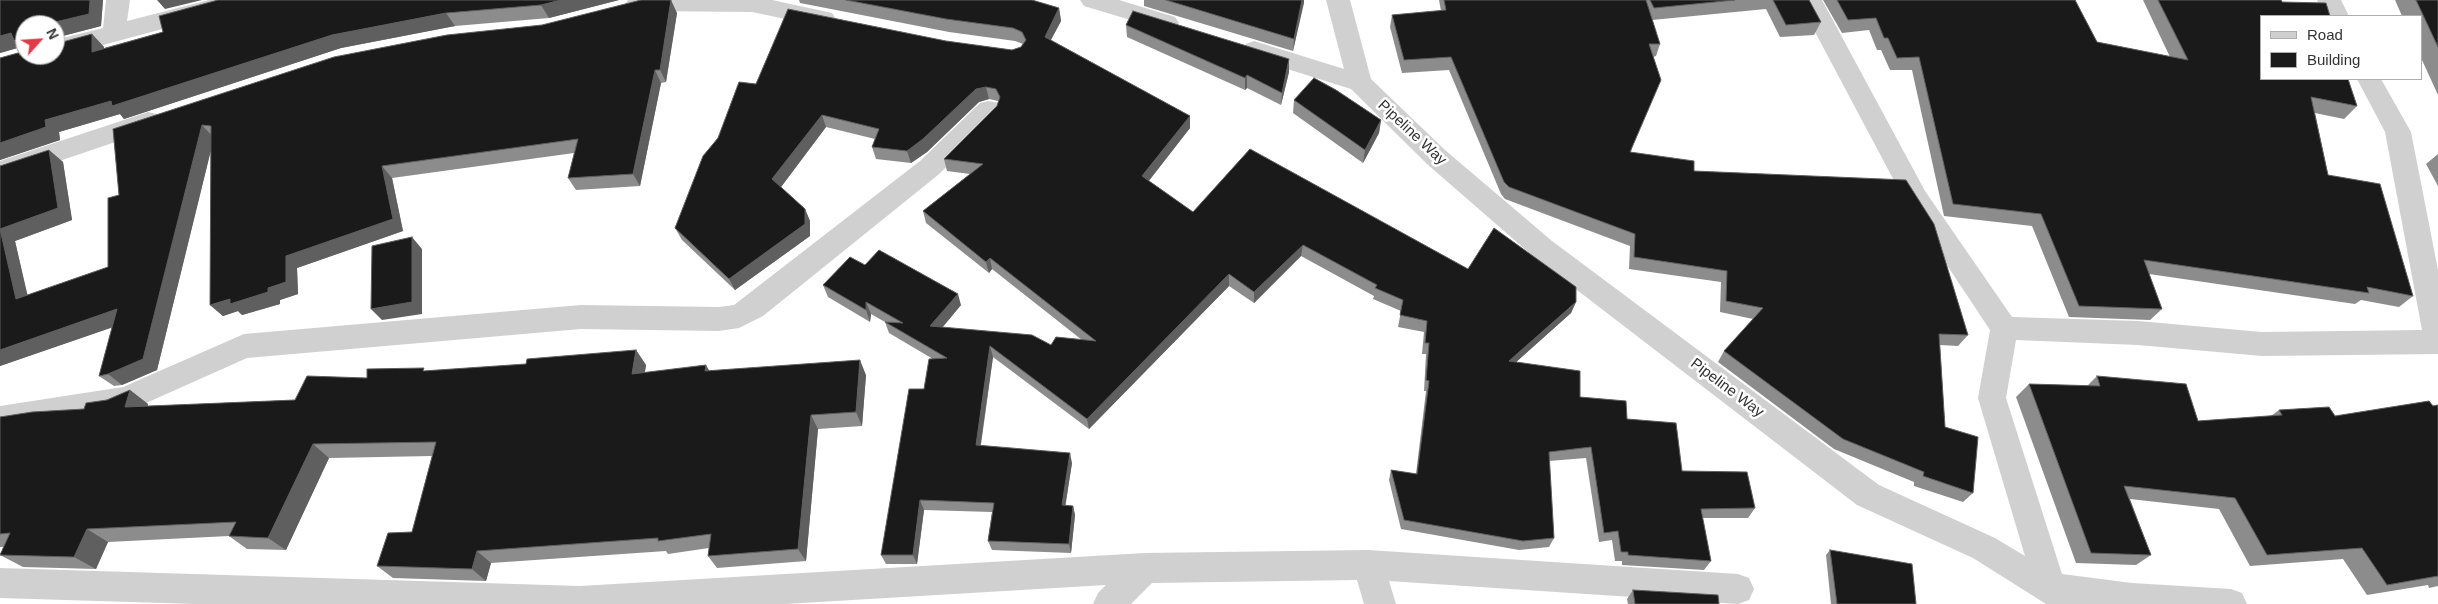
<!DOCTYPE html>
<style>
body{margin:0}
#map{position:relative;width:2438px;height:604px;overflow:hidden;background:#fff;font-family:Helvetica,sans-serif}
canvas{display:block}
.legend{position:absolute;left:2260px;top:15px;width:162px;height:65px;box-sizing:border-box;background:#fff;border:1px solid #adadad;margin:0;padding:6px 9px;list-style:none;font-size:15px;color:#333}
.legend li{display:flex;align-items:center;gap:10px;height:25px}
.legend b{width:25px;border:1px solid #adadad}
.north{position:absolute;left:15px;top:15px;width:50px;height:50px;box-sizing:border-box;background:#fff;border:1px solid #adadad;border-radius:50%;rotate:64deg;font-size:14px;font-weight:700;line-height:20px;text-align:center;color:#333}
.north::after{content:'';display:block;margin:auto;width:18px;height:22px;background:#e63946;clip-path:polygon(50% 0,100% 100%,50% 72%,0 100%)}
</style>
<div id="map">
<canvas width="2438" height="604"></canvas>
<ul class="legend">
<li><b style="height:6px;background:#d0d0d0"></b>Road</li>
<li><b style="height:14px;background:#1a1a1a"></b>Building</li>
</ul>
<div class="north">N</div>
</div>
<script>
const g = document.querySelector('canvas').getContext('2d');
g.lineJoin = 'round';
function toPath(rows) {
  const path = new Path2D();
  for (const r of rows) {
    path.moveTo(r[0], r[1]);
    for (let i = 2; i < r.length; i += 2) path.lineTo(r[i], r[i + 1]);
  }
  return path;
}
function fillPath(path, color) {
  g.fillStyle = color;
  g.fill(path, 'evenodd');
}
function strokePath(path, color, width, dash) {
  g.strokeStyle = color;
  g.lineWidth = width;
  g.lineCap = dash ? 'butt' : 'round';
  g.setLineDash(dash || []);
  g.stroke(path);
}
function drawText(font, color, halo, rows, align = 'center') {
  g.font = font + ' Helvetica,sans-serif';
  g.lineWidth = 5;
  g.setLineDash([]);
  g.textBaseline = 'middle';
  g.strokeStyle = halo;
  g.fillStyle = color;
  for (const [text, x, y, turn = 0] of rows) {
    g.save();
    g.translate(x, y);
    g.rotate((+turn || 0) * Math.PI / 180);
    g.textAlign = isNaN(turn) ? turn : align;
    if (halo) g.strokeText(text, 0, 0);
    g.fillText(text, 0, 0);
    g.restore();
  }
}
const minor = toPath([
 [106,0,130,0,127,21,209,0,252,0,248,6,240,8,55,58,47,55,55,55,55,40,103,28,106,0],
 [628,0,772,0,832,13,836,19,832,25,824,27,752,12,647,11,636,14,628,12,624,6,628,0],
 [1080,0,1119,0,1175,17,1179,23,1175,29,1167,31,1084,6,1080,0],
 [1326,0,1350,0,1371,79,1445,150,1552,241,1879,485,1995,538,2025,556,1978,398,1990,330,1907,205,1798,0,1822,0,1925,191,2012,317,2138,321,2262,332,2422,330,2385,132,2357,79,2381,79,2411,132,2438,270,2438,354,2262,356,2138,345,2016,340,2006,398,2062,574,2132,583,2231,589,2242,593,2247,604,2046,604,1973,558,1857,505,1534,257,1427,164,1351,89,1246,56,1242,50,1246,44,1254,41,1344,69,1326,0],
 [2317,0,2341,0,2349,16,2325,16,2317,0],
 [989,101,998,103,1001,110,998,117,938,175,763,316,739,328,719,331,581,329,247,358,126,412,0,432,0,406,123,387,244,334,581,305,719,307,734,305,920,161,980,103,989,101],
 [148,112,157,114,160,121,157,128,0,181,0,161,148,112],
 [1368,550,1738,574,1749,578,1754,589,1749,600,1738,604,1389,581,1396,604,1364,604,1357,580,1152,583,1131,604,1093,604,1098,593,1106,585,785,604,195,604,0,598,0,568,580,586,1145,553,1368,550]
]);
const wall = toPath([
 [0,0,103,0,101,26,55,38,55,25,25,25,25,55,55,55,55,44,92,34,104,47,104,48,163,32,159,16,218,0,619,0,549,18,455,26,341,48,124,119,120,114,59,132,60,140,0,160,0,58,25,51,21,47,0,53],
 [799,0,1032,0,1059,8,1061,21,1051,40,1190,116,1190,128,1149,181,1193,212,1468,269,1576,302,1571,313,1516,362,1580,397,1627,419,1682,471,1755,508,1748,518,1702,518,1711,561,1704,570,1622,565,1622,561,1615,561,1612,540,1599,542,1586,458,1549,461,1554,538,1549,547,1519,550,1401,529,1389,480,1391,470,1416,474,1426,391,1424,391,1426,354,1422,354,1424,332,1398,327,1401,311,1373,299,1374,296,1301,256,1254,303,1229,286,1089,429,993,357,981,445,1072,463,1065,506,1073,506,1075,515,1071,553,992,550,988,541,992,512,924,510,917,564,886,564,881,555,924,389,933,359,889,333,885,322,871,314,870,322,828,297,823,285,865,265,961,305,943,327,1051,345,1082,340,992,269,989,273,926,223,923,211,970,174,947,171,944,159,997,106,998,101,989,99,979,102,927,152,911,163,876,159,872,147,875,139,826,127,781,187,805,209,810,221,810,236,735,290,682,240,675,228,718,138,756,84,946,41,1012,50,1021,47,1023,44,1015,41,949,32,800,3],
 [1144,0,1304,0,1293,51,1144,6],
 [1439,0,1809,0,1821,22,1814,35,1780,37,1766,9,1652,20,1660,44,1656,56,1653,57,1631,152,1694,171,1968,335,1958,346,1940,345,1945,427,1973,493,1963,502,1914,486,1914,482,1834,449,1718,362,1724,351,1753,319,1720,312,1721,282,1629,269,1630,246,1505,199,1501,194,1449,70,1402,73,1390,27,1392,15,1441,11],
 [1823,0,2075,0,2097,42,2170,57,2143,0,2281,0,2357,106,2344,119,2315,113,2328,175,2413,296,2399,307,2361,300,2355,304,2149,274,2162,309,2150,320,2069,317,2032,226,1944,216,1912,70,1890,70,1881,50,1877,50,1869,30,1842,33],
 [2395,0,2438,0,2438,95,2422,60,2422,16,2402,16],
 [677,13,666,82,661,83,640,186,576,190,568,178,574,153,392,178,403,231,297,268,298,294,280,300,280,304,242,315,238,311,223,316,210,305,211,149,157,370,122,385,114,386,99,376,112,327,0,366,0,166,49,150,63,162,72,220,15,241,27,295,108,267,119,195,113,129],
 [1126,25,1289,72,1281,105,1247,88,1245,90,1127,37],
 [1294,100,1381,120,1379,133,1363,163,1293,113],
 [2438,154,2438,186,2426,164],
 [636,350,646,365,645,372,709,371,866,375,862,426,818,429,806,561,717,568,708,556,709,548,668,554,666,551,491,563,486,581,393,578,377,566,412,532,432,456,329,458,286,550,247,549,229,536,108,542,96,569,23,567,0,555,4,547,0,547,0,417,84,409,130,390,148,404,148,406,295,400,367,378,427,371,526,364],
 [2097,376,2198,421,2271,416,2279,410,2335,416,2438,405,2438,586,2429,588,2428,585,2367,595,2343,559,2250,566,2219,509,2130,499,2151,555,2136,565,2076,563,2016,397,2029,384,2087,386],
 [1830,550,1916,604,1831,604,1826,555],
 [1633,590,1719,604,1628,604,1627,599]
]);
const shadedWall = toPath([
 [90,0,103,0,101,26,55,38,55,25,43,25],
 [157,0,202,0,165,9],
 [561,0,619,0,549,18,541,5],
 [671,0,677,13,666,82,660,70],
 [1302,0,1304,0,1304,3,1293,51,1294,39],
 [1059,8,1061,21,1046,49,1045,37],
 [446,13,455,26,341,48,124,119,120,114,59,132,60,140,0,160,0,143,45,120,332,35],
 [11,33,14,40,21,47,0,53,0,36],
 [92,34,104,47,104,65,92,52],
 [1289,59,1289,72,1281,105,1282,93],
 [655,70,661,83,640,186,633,174],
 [1247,75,1247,88,1245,90,1245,78],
 [986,87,989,99,979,102,927,152,911,163,907,151,976,89],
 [822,115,826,127,778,191,772,179],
 [1190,116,1190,128,1143,188,1142,176],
 [1381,120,1379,133,1363,163,1365,150],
 [202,125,214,138,157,370,122,385,108,374],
 [49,150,63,162,72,220,15,241,31,310,16,299,0,229],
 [382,166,392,178,403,231,297,268,298,294,280,300,280,304,242,315,238,311,223,316,210,305,268,288,286,256],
 [805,209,810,221,810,236,735,290,729,279],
 [412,237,422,249,422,314,382,320,371,309],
 [1303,245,1301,256,1254,303,1254,292],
 [990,258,992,269,989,273,986,262],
 [1229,274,1229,286,1089,429,1087,419],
 [958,294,961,305,934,337,930,326],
 [866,302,871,314,870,322,866,310],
 [1576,302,1571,313,1505,372,1509,361],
 [117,309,131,321,0,366,0,350],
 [990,346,993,357,979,455,976,445],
 [636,350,646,365,642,388,632,374],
 [860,360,866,375,862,426,856,412],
 [706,365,714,379,705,371],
 [130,390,148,404,144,421,125,407],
 [811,415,818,429,806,561,798,549],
 [313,444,329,458,286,550,268,538],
 [1070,453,1072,463,1064,515,1062,505],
 [920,500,924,510,917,564,913,555],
 [1073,506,1075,515,1071,553,1069,544],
 [87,529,108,542,96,569,74,557],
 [477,551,491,563,486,581,472,569]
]);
const building = toPath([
 [0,0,90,0,89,14,43,25,25,25,25,40,14,40,11,33,0,36,0,0],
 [218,0,561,0,541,5,446,13,332,35,112,106,111,101,45,120,46,127,0,143,0,58,25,51,25,55,55,55,55,44,92,34,92,52,163,32,159,16,218,0],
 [641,0,671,0,660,70,655,70,633,174,568,178,578,139,382,166,393,219,286,256,286,282,268,288,268,292,230,304,230,299,210,305,211,126,202,125,143,359,108,374,99,376,117,309,0,350,0,166,49,150,58,208,0,229,16,299,108,267,108,198,119,195,113,129,334,57,447,35,542,25,641,0],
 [846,0,1032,0,1059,8,1045,37,1190,116,1142,176,1193,212,1250,149,1468,269,1494,228,1576,287,1576,302,1509,361,1580,371,1580,397,1626,401,1627,419,1676,423,1682,471,1747,472,1755,508,1701,509,1711,561,1628,555,1628,552,1621,552,1618,531,1604,533,1591,447,1549,452,1554,538,1523,541,1404,520,1391,470,1417,474,1429,381,1426,380,1429,343,1425,343,1427,321,1400,315,1403,300,1375,288,1377,285,1303,245,1254,292,1229,274,1087,419,990,346,976,445,1070,453,1062,505,1073,506,1069,544,988,541,994,503,920,500,913,555,881,555,909,389,924,389,929,359,947,358,885,322,903,323,866,302,866,310,823,285,850,257,865,265,879,250,958,294,930,326,1032,335,1051,345,1056,337,1096,341,990,258,986,262,923,211,983,164,944,159,997,106,1000,97,996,89,986,87,976,89,923,139,907,151,872,147,879,129,822,115,772,179,805,209,805,224,729,279,675,228,703,156,718,138,739,82,756,84,788,9,946,41,1012,50,1021,47,1026,40,1022,32,1013,28,946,19,846,0],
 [1166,0,1302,0,1294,39,1166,0],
 [1444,0,1646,0,1660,44,1649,44,1661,80,1630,152,1694,161,1694,171,1906,180,1934,224,1968,335,1939,334,1945,427,1978,437,1973,493,1923,476,1924,472,1843,439,1724,351,1763,308,1726,301,1727,271,1634,257,1635,234,1509,187,1504,182,1451,57,1404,60,1392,15,1446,10,1444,0],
 [1650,0,1735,0,1654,8,1650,0],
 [1773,0,1809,0,1821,22,1786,25,1773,0],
 [1837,0,2075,0,2097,42,2188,60,2158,0,2281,0,2282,2,2326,3,2330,16,2262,16,2262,79,2348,79,2357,106,2311,97,2328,175,2380,184,2413,296,2367,287,2369,293,2144,260,2162,309,2079,306,2041,214,1953,204,1919,57,1897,58,1888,38,1884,38,1876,18,1848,20,1837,0],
 [2416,0,2438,0,2438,47,2416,0],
 [1133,11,1289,59,1282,93,1247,75,1245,78,1126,25,1133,11],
 [1314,78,1336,90,1381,120,1365,150,1294,100,1314,78],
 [412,237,412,302,371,309,372,246,412,237],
 [636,350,632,374,706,365,705,371,860,360,856,412,811,415,798,549,708,556,711,534,658,541,658,538,477,551,472,569,377,566,388,533,412,532,436,442,313,444,268,538,229,536,236,522,87,529,74,557,0,555,10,533,0,534,0,417,32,412,84,409,86,403,107,400,130,390,125,407,295,400,307,376,367,378,367,369,424,368,423,371,526,364,527,359,636,350],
 [2097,376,2186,384,2198,421,2282,415,2279,410,2329,407,2335,416,2429,401,2433,406,2438,405,2438,576,2387,585,2362,548,2267,555,2235,498,2124,486,2151,555,2091,553,2029,384,2100,386,2097,376],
 [1830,550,1912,564,1916,604,1837,604,1830,550],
 [1633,590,1718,595,1719,604,1635,604,1633,590]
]);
const streetNames = [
 ["Pipeline Way",1412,133,43],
 ["Pipeline Way",1727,388,37]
];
fillPath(minor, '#d0d0d0');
fillPath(wall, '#8c8c8c');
fillPath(shadedWall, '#5f5f5f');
fillPath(building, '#1a1a1a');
strokePath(building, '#5f5f5f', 1);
drawText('15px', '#333', '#fff', streetNames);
</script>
